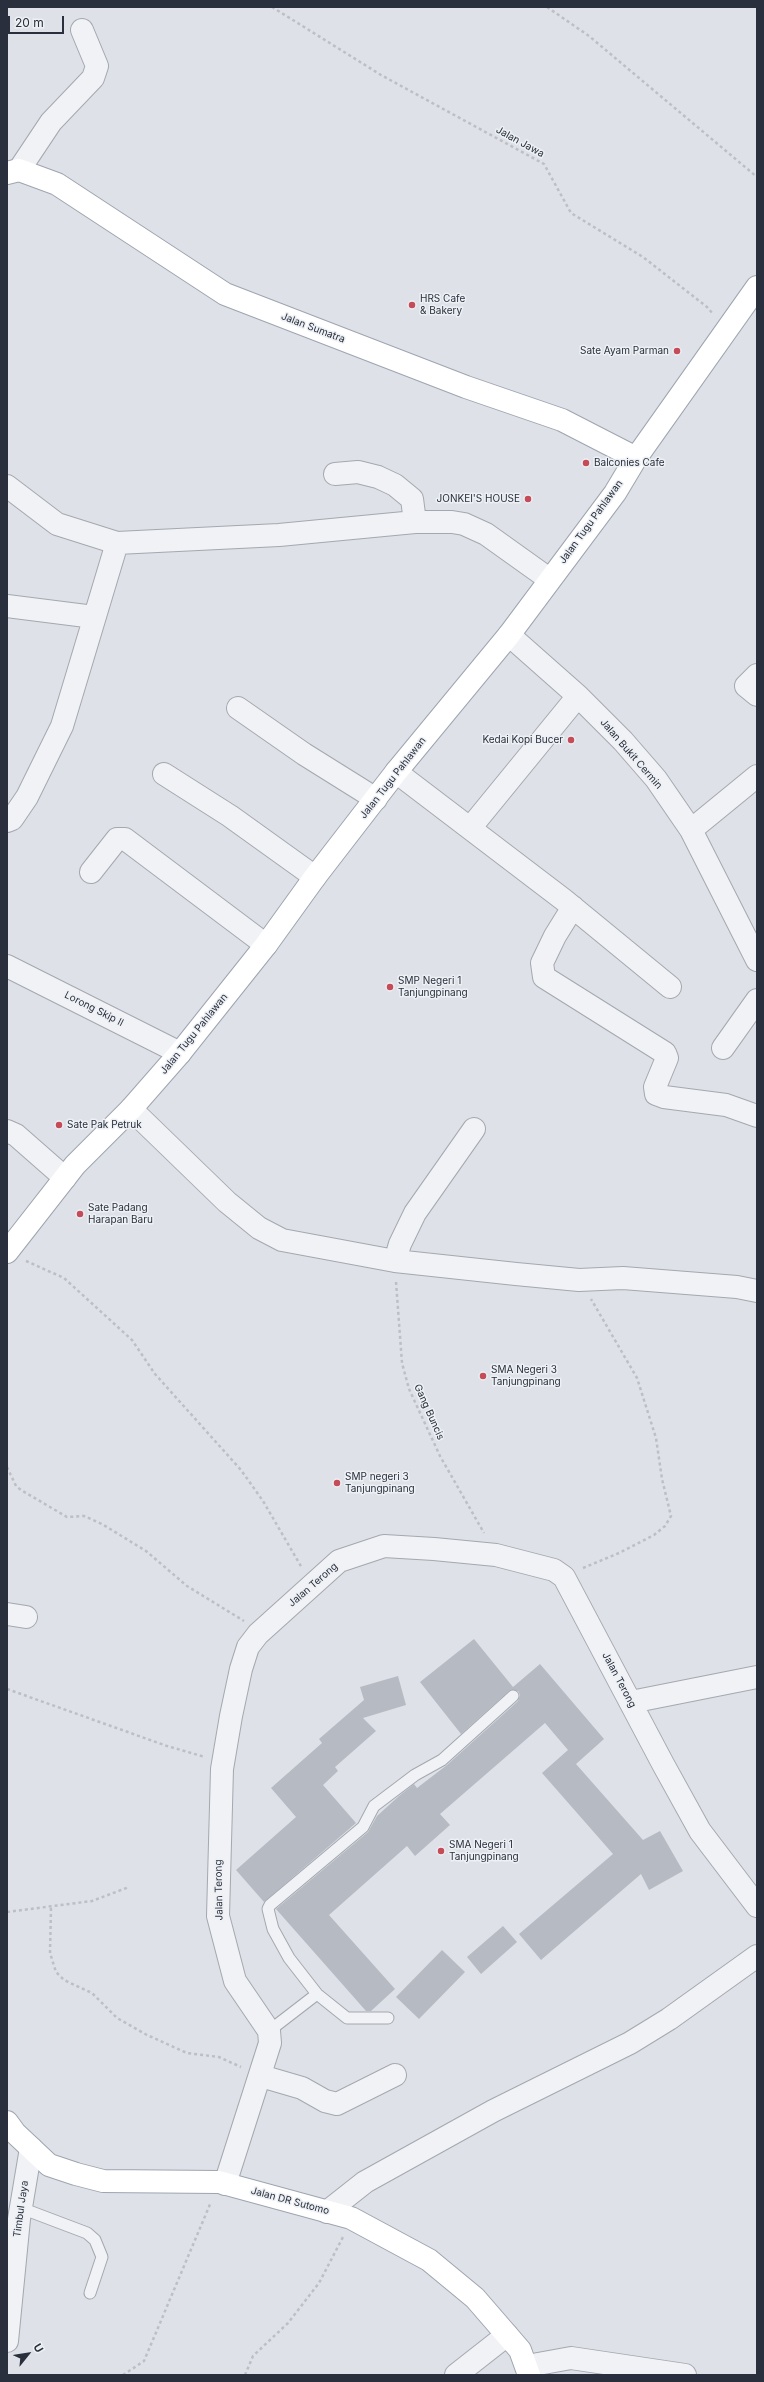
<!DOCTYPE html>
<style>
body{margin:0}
#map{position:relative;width:764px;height:2382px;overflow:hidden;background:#dee1e7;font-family:Inter,sans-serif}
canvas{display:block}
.frame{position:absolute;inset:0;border:8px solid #292f3c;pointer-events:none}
.north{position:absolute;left:8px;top:2334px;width:40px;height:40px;-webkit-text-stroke:3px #edf0f4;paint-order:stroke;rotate:60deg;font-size:11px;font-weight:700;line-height:16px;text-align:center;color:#292f3c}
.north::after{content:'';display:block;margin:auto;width:14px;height:18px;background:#292f3c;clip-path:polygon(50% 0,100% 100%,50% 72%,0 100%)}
.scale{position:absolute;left:8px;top:16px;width:56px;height:18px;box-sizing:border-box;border:2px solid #292f3c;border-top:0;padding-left:5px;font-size:12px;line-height:14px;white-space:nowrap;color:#292f3c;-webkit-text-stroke:3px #edf0f4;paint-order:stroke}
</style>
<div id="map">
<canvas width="764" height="2382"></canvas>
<div class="frame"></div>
<div class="north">U</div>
<div class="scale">20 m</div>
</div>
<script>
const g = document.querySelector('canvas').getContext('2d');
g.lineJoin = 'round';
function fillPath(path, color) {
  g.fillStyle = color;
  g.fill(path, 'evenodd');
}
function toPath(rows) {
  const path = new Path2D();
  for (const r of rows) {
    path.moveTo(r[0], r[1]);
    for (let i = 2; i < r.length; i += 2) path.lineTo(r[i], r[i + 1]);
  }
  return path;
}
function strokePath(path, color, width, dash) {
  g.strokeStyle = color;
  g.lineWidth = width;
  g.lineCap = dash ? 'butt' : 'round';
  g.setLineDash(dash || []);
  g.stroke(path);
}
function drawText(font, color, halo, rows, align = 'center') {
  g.font = font + ' Inter,sans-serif';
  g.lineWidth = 3;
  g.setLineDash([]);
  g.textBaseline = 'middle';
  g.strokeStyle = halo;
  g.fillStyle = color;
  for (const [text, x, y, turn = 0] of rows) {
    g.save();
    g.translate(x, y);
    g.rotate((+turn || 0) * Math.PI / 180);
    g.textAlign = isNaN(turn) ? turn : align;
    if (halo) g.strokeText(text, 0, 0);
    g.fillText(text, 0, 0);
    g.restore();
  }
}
const building = toPath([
 [474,1639,513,1687,540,1664,604,1739,576,1764,643,1840,660,1831,683,1871,649,1890,641,1874,541,1960,519,1934,613,1854,542,1773,568,1750,545,1723,440,1814,450,1825,415,1856,407,1846,329,1915,395,1989,371,2011,366,2011,276,1909,368,1832,377,1816,399,1796,414,1784,417,1788,447,1765,518,1701,520,1695,518,1691,509,1691,461,1734,420,1682],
 [398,1676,406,1705,363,1718,376,1731,335,1767,338,1771,323,1785,356,1823,264,1902,236,1870,296,1817,271,1788,322,1743,319,1739,364,1700,360,1687],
 [503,1926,517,1942,481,1974,467,1957],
 [442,1950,465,1972,419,2019,396,1997]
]);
const path = toPath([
 [272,7,381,75,544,164,571,213,643,257,707,307,713,314],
 [547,7,589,36,757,177],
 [26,1261,64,1278,132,1340,155,1374,241,1470,263,1501,302,1568],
 [396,1282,402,1363,409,1389,440,1456,484,1533],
 [7,1467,16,1486,21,1490,67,1517,84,1516,102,1524,146,1551,187,1586,244,1621],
 [583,1568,619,1553,654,1535,665,1526,671,1516,662,1479,656,1438,637,1378,591,1299],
 [7,1689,167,1746,205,1757],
 [51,1908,50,1953,56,1972,64,1980,92,1993,117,2018,147,2035,187,2053,219,2057,241,2067],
 [7,1912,92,1901,129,1887],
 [123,2375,144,2361,211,2202],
 [245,2375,253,2356,288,2323,319,2283,343,2237]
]);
const service = toPath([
 [317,1994,347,2018,388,2018],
 [269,2031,317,1994,289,1958,273,1929,268,1909,270,1905,363,1827,374,1806,415,1775,442,1760,513,1696],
 [21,2208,87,2233,95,2240,102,2257,90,2293]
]);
const minor = toPath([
 [19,170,51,122,93,78,97,66,82,30],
 [335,474,358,472,378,477,395,485,412,499,415,522],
 [7,486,57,524,117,543,279,535,415,522,452,522,464,524,486,534,549,579],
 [7,606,94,617],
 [509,635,578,696,623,741,656,779,691,830,757,960],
 [757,675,746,686,757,695],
 [238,708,304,754,376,799],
 [396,772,564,900,670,987],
 [164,774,230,816,315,877],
 [7,821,12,819,27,797,62,726,117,543],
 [471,827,578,696],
 [691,830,757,776],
 [91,872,117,839,125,839,266,945],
 [573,907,555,936,542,963,544,977,665,1053,667,1058,655,1087,656,1094,664,1097,726,1105,757,1116],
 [7,966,180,1053],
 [723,1048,757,1000],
 [131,1109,227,1202,259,1228,282,1240,395,1261,516,1274,579,1280,623,1278,737,1287,757,1291],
 [7,1131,16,1135,65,1178],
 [395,1261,400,1244,415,1213,474,1129],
 [7,1614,26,1617],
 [631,1702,757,1677],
 [261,2076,302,2088,325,2101,337,2104,395,2075],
 [225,2184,270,2043,269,2031,235,1981,218,1916,222,1769,231,1716,241,1669,248,1647,258,1634,339,1561,384,1546,434,1549,496,1555,554,1570,564,1577,663,1764,700,1831,757,1906],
 [327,2212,365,2182,493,2111,630,2043,669,2019,757,1956],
 [527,2366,571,2358,685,2375],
 [456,2375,507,2335]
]);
const tertiary = toPath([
 [7,2341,19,2219,31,2148]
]);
const primary = toPath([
 [7,173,19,170,57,184,225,294,466,387,562,420,636,458],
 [7,1252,75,1165,131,1109,180,1053,266,945,315,877,396,772,509,635,615,493,636,458,757,287],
 [7,2122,15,2133,49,2165,76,2174,103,2181,219,2182,351,2218,429,2260,475,2298,520,2350,529,2375]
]);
const markers = [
 [412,305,4,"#c44b57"],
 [677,351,4,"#c44b57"],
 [586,463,4,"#c44b57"],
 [528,499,4,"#c44b57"],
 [571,740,4,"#c44b57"],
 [390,987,4,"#c44b57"],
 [59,1125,4,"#c44b57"],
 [80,1214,4,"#c44b57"],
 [483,1376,4,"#c44b57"],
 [337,1483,4,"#c44b57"],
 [441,1851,4,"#c44b57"]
];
const streetNames = [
 ["Jalan Jawa",520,142,29],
 ["Jalan Sumatra",313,328,21],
 ["Jalan Tugu Pahlawan",591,522,-54],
 ["Jalan Bukit Cermin",631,754,49],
 ["Jalan Tugu Pahlawan",393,778,-52],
 ["Lorong Skip II",94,1009,27],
 ["Jalan Tugu Pahlawan",194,1034,-51],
 ["Gang Buncis",429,1412,66],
 ["Jalan Terong",313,1585,-41],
 ["Jalan Terong",619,1680,62],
 ["Jalan Terong",219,1890,-91],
 ["Jalan DR Sutomo",290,2201,15],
 ["Timbul Jaya",21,2209,-82]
];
const poiNames = [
 ["HRS Cafe",420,299],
 ["& Bakery",420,311],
 ["Sate Ayam Parman",669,351,"right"],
 ["Balconies Cafe",594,463],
 ["JONKEI'S HOUSE",520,499,"right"],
 ["Kedai Kopi Bucer",563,740,"right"],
 ["SMP Negeri 1",398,981],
 ["Tanjungpinang",398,993],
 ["Sate Pak Petruk",67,1125],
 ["Sate Padang",88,1208],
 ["Harapan Baru",88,1220],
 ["SMA Negeri 3",491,1370],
 ["Tanjungpinang",491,1382],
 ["SMP negeri 3",345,1477],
 ["Tanjungpinang",345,1489],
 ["SMA Negeri 1",449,1845],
 ["Tanjungpinang",449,1857]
];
fillPath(building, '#b6bac3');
strokePath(service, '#a4a8b0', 13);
strokePath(minor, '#a4a8b0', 24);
strokePath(tertiary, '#a4a8b0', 24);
strokePath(primary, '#9ea5b1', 24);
strokePath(path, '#bdbfc5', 2.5, [3, 3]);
strokePath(service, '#f1f2f5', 11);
strokePath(minor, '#f1f2f5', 22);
strokePath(tertiary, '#f1f2f5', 22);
strokePath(primary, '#fff', 22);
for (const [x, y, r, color] of markers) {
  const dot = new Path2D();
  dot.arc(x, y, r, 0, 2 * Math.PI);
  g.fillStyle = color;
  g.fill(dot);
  strokePath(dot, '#edf0f4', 1.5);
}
drawText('10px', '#292f3c', '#edf0f4', streetNames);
drawText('10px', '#292f3c', '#edf0f4', poiNames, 'left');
</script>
